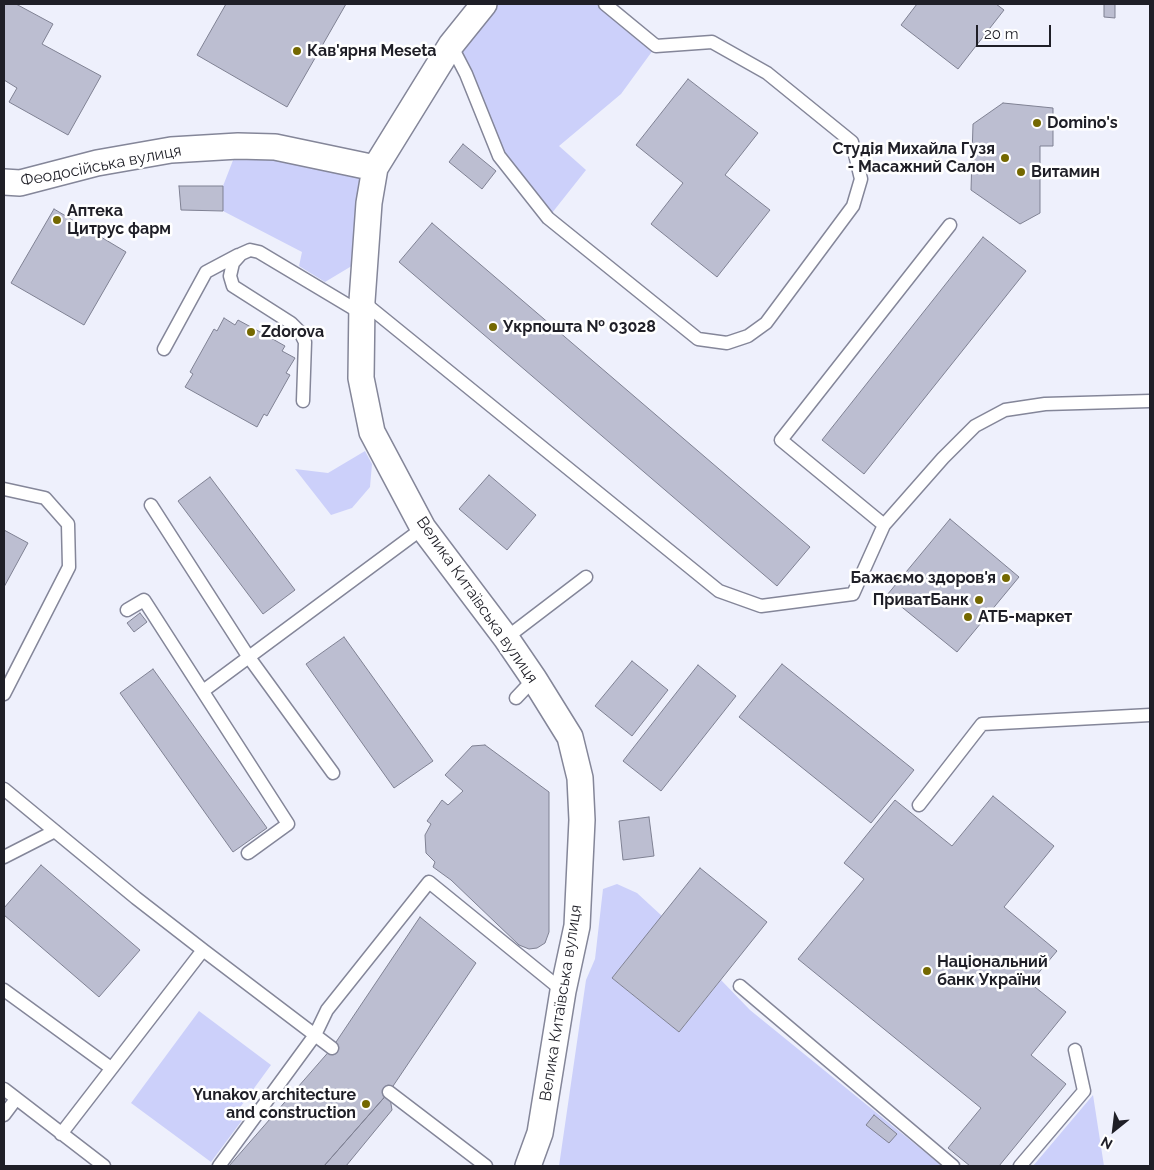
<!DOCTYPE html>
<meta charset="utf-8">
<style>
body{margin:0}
#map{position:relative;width:1154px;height:1170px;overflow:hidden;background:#eef0fc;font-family:Raleway,sans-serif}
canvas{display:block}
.frame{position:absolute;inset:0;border:5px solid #1f1f27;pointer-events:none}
.north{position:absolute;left:1089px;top:1105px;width:50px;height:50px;-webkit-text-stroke:4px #fff;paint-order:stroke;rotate:209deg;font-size:14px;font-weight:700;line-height:20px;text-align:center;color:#1f1f27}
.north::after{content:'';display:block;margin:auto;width:18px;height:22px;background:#1f1f27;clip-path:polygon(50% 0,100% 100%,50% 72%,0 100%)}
.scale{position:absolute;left:976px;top:25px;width:75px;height:22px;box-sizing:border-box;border:2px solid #1f1f27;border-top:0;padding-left:6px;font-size:15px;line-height:18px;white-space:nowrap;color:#1f1f27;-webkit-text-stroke:4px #fff;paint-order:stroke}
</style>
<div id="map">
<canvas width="1154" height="1170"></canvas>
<div class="frame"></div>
<div class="north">N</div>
<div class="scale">20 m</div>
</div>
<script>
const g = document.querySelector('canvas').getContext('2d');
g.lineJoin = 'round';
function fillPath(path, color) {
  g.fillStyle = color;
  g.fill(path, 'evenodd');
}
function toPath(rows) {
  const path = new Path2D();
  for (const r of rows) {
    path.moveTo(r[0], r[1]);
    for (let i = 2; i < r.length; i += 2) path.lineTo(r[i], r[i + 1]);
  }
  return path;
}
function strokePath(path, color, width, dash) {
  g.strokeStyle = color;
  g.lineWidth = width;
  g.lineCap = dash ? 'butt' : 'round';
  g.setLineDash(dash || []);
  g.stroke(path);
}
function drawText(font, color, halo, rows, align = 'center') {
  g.font = font + ' Raleway,sans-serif';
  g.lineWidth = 5;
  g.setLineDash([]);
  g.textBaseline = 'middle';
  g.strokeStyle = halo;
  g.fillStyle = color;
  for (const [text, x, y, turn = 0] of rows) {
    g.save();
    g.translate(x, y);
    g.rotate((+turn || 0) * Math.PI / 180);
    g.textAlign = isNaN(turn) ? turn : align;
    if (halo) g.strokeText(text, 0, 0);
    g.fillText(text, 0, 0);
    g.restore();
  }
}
const green = toPath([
 [484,4,605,4,656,46,621,94,559,146,586,170,548,218,499,156,451,45],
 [237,150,373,167,365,258,325,282,299,266,302,252,223,211,223,186],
 [365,451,372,464,370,487,352,508,331,515,295,469,328,473],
 [617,884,637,893,662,916,612,978,679,1032,721,980,750,1010,942,1166,559,1166,586,980,595,959,603,889],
 [199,1011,271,1065,236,1113,243,1119,211,1162,131,1103],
 [1093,1095,1104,1166,1033,1166]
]);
const building = toPath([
 [4,4,16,4,53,24,42,44,101,76,68,135,9,102,17,88,4,80,4,4],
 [226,4,346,4,287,107,197,55,226,4],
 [917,4,996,4,1004,10,958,69,901,25,917,4],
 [1104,4,1115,4,1115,18,1104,17,1104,4],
 [688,79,758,133,725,175,770,210,717,277,651,224,683,183,636,145,688,79],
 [1003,103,1053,108,1053,146,1040,146,1040,213,1020,224,971,190,973,124,1003,103],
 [463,144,496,171,482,189,449,162,463,144],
 [179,186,223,186,223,211,181,210,179,186],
 [54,209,126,252,84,325,11,283,54,209],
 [432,223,810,547,777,586,399,262,432,223],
 [983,237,1026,271,864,474,822,440,983,237],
 [224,318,235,325,238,320,262,333,285,346,282,351,295,358,286,373,290,375,267,416,264,414,257,427,185,387,193,374,190,372,214,329,217,331,224,318],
 [489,475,536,515,507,550,459,509,489,475],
 [210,477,295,590,263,614,178,501,210,477],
 [950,519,1019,577,957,652,887,595,950,519],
 [4,530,28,543,4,587,4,530],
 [140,613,147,622,134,632,127,623,140,613],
 [344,637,433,761,394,788,306,664,344,637],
 [632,661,668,690,632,736,595,706,632,661],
 [782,664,914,770,871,823,739,717,782,664],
 [698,665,736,696,661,791,623,761,698,665],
 [153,669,267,828,233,852,120,693,153,669],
 [485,745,549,792,549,932,545,943,537,948,529,949,519,945,451,880,433,867,435,862,426,853,425,835,431,824,427,821,442,800,448,805,463,791,445,775,472,746,485,745],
 [993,796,1054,846,1004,907,1057,951,1030,983,1066,1012,1031,1055,1066,1084,999,1166,970,1166,948,1148,981,1108,798,959,864,879,844,863,895,800,952,846,993,796],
 [649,817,654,856,623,860,619,821,649,817],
 [41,865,140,950,99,997,4,915,4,908,41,865],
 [700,868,767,922,679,1032,612,978,700,868],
 [420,917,476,963,389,1092,324,1166,229,1166,332,1048,420,917],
 [389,1092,392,1110,346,1166,324,1166,389,1092],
 [874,1115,897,1134,889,1143,866,1125,874,1115]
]);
const service = toPath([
 [451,45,466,74,499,156,548,218,698,339,727,343,748,336,766,323,853,206,861,179,852,142,767,73,712,42,656,46,605,4],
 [362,301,719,591,761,606,853,594,884,525,943,458,975,426,1005,410,1045,404,1150,401],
 [164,349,206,272,238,255],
 [303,401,305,342,300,332,291,323,233,286,230,276,233,263,241,254,250,250,259,252,361,313],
 [4,489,45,498,68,524,69,567,4,694],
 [151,505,248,656,333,773],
 [884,525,781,440,950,225],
 [127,610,144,600,288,824,248,853],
 [506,638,586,577],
 [203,691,423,528],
 [516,698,534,679],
 [4,789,136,898,203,950],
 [919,805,982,724,1150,715],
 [4,857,55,831],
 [740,986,953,1166],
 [4,990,111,1068],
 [4,1089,104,1166],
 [389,1092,486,1166],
 [4,1115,16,1099],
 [61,1134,203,950,332,1048],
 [219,1166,315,1035,327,1010,429,882,563,991],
 [1020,1166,1084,1091,1075,1050]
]);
const minor = toPath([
 [484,4,451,45,375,168,369,203,362,301,361,378,372,432,423,528,506,638,534,679,570,737,580,778,582,820,577,926,563,991,540,1133,528,1166],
 [4,182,20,183,97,163,171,150,238,146,275,147,375,168]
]);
const markers = [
 [297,51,5,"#746800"],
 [1037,123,5,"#746800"],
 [1005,158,5,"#746800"],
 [1021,172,5,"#746800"],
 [57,220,5,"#746800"],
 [493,327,5,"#746800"],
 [251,332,5,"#746800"],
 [1006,578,5,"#746800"],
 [979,600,5,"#746800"],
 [968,617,5,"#746800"],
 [927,971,5,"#746800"],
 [366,1104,5,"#746800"]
];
const poiNames = [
 ["Кав'ярня Meseta",307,51],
 ["Domino's",1047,123],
 ["Студія Михайла Гузя",995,149,"right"],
 ["- Масажний Салон",995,167,"right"],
 ["Витамин",1031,172],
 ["Аптека",67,211],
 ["Цитрус фарм",67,229],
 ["Укрпошта № 03028",503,327],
 ["Zdorova",261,332],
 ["Бажаємо здоров'я",996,578,"right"],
 ["ПриватБанк",969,600,"right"],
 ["АТБ-маркет",978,617],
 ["Національний",937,962],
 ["банк України",937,980],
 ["Yunakov architecture",356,1095,"right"],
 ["and construction",356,1113,"right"]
];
const streetNames = [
 ["Феодосійська вулиця",101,166,-11],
 ["Велика Китаївська вулиця",477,600,55],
 ["Велика Китаївська вулиця",561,1003,-81]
];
fillPath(green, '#ccd0fa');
fillPath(building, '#bcbed1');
strokePath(building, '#7f8193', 1);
strokePath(service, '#848699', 15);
strokePath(minor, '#848699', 28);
strokePath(service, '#fff', 12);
strokePath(minor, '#fff', 25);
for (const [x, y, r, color] of markers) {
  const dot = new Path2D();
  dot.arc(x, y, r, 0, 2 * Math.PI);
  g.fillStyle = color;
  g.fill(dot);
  strokePath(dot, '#fff', 2);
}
drawText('bold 16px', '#1f1f27', '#fff', poiNames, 'left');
drawText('16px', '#1f1f27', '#fff', streetNames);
</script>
